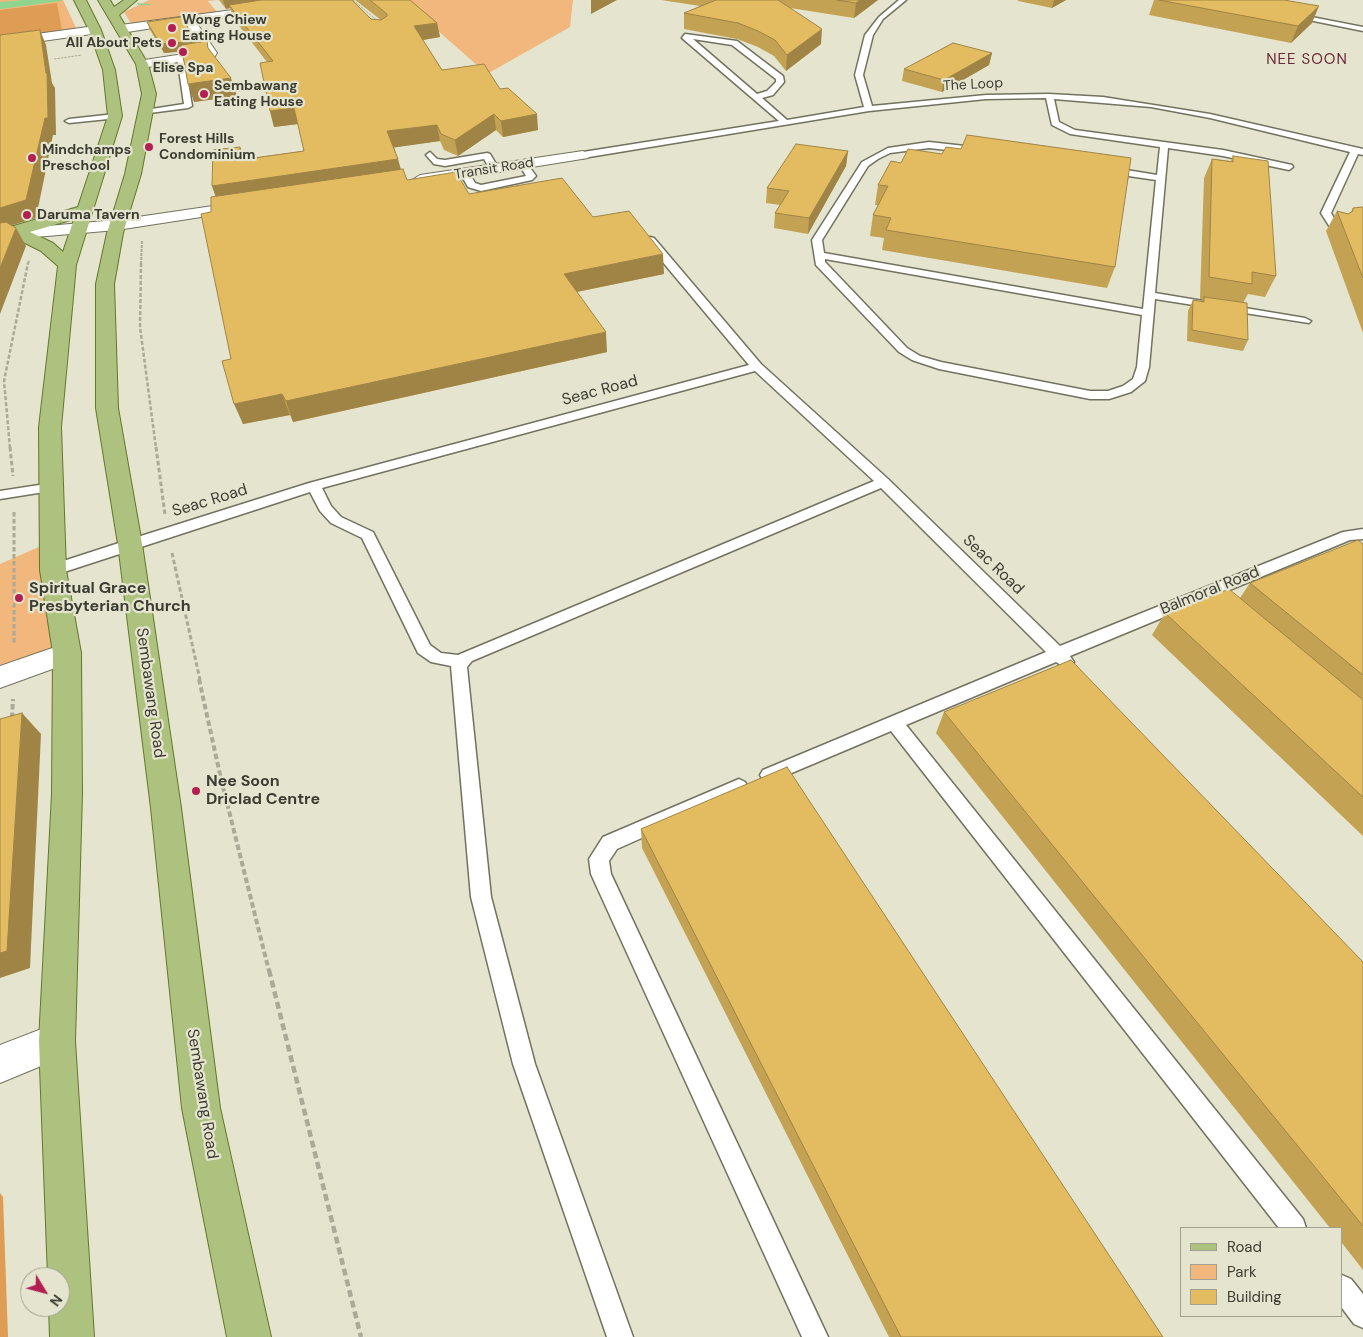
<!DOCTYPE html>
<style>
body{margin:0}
#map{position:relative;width:1363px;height:1337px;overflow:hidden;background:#e5e5cf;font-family:"DM Sans",sans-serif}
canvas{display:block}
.legend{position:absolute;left:1180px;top:1227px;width:162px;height:90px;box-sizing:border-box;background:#e5e5cf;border:1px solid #a1a191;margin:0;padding:6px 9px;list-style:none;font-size:15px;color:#3c3c33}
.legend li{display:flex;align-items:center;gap:10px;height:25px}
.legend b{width:25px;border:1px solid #a1a191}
.north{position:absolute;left:20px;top:1267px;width:50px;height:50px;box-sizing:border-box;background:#e5e5cf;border:1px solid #a1a191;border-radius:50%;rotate:127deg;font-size:14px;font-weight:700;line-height:20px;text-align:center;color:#3c3c33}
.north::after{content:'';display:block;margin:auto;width:18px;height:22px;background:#b12051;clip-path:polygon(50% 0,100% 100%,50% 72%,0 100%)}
</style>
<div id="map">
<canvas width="1363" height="1337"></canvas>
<ul class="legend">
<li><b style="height:6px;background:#adc27e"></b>Road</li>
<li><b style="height:14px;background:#f1b77c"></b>Park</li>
<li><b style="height:14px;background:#e3bc62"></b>Building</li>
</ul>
<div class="north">N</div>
</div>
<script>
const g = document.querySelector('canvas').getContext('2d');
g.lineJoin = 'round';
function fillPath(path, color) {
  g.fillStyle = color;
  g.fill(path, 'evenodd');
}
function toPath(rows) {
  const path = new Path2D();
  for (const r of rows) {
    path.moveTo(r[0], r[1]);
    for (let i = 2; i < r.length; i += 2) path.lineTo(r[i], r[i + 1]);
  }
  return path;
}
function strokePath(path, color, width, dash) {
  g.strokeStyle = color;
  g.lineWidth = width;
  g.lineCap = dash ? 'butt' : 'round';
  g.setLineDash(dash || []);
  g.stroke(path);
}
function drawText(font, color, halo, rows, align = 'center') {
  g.font = font + ' "DM Sans",sans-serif';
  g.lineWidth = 4.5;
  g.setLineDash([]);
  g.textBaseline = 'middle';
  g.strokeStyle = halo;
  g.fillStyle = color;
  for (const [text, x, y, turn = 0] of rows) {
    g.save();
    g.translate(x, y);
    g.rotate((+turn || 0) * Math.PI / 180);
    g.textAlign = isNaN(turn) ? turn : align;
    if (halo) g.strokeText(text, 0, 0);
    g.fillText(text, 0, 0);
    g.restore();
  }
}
const green = toPath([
 [0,0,63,0,77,30,0,39],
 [149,0,218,0,208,1,217,12,132,25,124,12],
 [403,0,573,0,570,27,487,74],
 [43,545,67,653,0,673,0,564]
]);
const forest = toPath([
 [57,3,62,31,0,38,0,10],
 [0,1193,3,1197,8,1337,0,1337]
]);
const water = toPath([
 [25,0,61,0,62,1,0,9,0,2]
]);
const stream = toPath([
 [137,3,150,4,152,5,138,5,137,3]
]);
const pathFar5 = toPath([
 [353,0,379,22],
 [54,59,82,55]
]);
const pathFar4 = toPath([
 [28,264,29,260],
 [141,264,142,240]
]);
const pathFar3 = toPath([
 [141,263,140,327,156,448],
 [10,448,4,381,28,263]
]);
const pathFar2 = toPath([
 [10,447,13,476],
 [156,447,165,515],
 [14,512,14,645],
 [172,553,200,680]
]);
const pathFar1 = toPath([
 [199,679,221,779,269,971],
 [12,718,13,699]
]);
const path = toPath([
 [269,970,361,1337]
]);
const lane = toPath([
 [899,0,906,0,883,19,873,35,863,75,872,106,986,95,1049,94,1103,97,1210,114,1363,149,1363,155,1358,154,1331,213,1341,230,1336,233,1333,232,1321,213,1350,152,1210,118,1151,107,1054,99,1059,122,1075,130,1223,150,1292,165,1293,167,1289,170,1223,156,1168,148,1155,293,1305,318,1311,321,1309,323,1155,299,1149,367,1145,381,1131,392,1109,399,1090,399,939,369,912,360,899,352,816,265,812,240,862,162,888,148,929,142,983,148,987,151,983,154,929,148,890,153,878,159,868,166,822,240,824,253,1143,309,1156,180,1108,173,1103,170,1108,167,1157,175,1160,147,1070,134,1052,125,1046,98,986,99,869,111,583,158,579,155,583,152,779,121,682,38,685,34,737,41,783,76,784,82,773,95,762,98,787,120,864,107,855,75,865,35,879,17,899,0],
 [693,39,732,45,776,79,776,82,767,91,757,94,693,39],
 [825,259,1142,315,1137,367,1133,379,1123,386,1108,391,1090,391,941,362,920,356,907,348,825,262,825,259],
 [1291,13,1363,27,1363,31,1289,16,1291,13],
 [177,56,184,58,192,106,188,108,142,114,142,110,145,110,184,104,177,56],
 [115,114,119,116,118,118,69,123,65,121,69,119,115,114],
 [430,152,437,159,445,160,487,153,490,154,499,169,491,171,484,159,445,166,434,164,426,155,430,152],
 [523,161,526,162,536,176,532,180,481,191,468,187,460,173,468,171,475,183,481,185,526,176,519,164,523,161],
 [650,237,654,238,761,364,888,479,1060,646,1343,532,1363,529,1363,539,1350,540,1070,656,1074,662,1072,666,1066,668,1056,662,906,725,1303,1219,1306,1228,1279,1228,891,731,775,780,769,782,763,780,760,775,763,770,1046,652,881,488,472,661,467,667,491,897,535,1064,633,1337,607,1337,513,1064,471,897,451,666,431,662,418,653,362,538,331,523,320,511,310,492,58,574,48,574,46,570,48,566,125,541,309,483,749,365,646,242,645,240,650,237],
 [755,371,874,481,458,655,441,653,430,645,373,532,341,517,331,506,322,488,755,371],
 [52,483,57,484,59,487,57,490,0,499,0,491,52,483],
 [739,779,745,782,748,787,745,792,617,849,609,861,611,874,828,1337,802,1337,591,874,589,859,603,837,739,779],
 [1342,1275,1351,1279,1363,1294,1363,1328,1354,1324,1342,1308,1342,1275]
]);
const street = toPath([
 [270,5,274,6,274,10,196,22,217,53,215,56,142,68,136,64,138,61,203,51,185,23,121,33,115,29,121,25,270,5],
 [95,26,99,27,99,33,0,47,0,39,95,26],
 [583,151,590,155,588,158,420,185,412,180,420,175,583,151],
 [247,201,253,203,255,206,253,209,117,230,0,240,0,230,117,220,247,201],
 [67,643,77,646,81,653,77,660,0,688,0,666,67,643],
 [57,1023,70,1028,75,1041,70,1054,0,1083,0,1045,57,1023]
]);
const primary = toPath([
 [74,0,86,0,101,30,115,70,122,116,76,265,61,427,66,570,81,653,82,794,75,1041,94,1337,50,1337,49,1307,60,1307,60,1277,48,1277,39,1041,52,794,53,653,40,570,39,427,58,266,41,251,13,237,0,238,0,230,78,207,108,116,103,70,89,30,74,0],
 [74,219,63,252,53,243,30,232,74,219],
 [98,0,110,0,114,7,124,0,137,0,119,15,148,64,156,94,141,174,123,233,114,284,118,408,142,544,181,808,220,1108,271,1337,227,1337,182,1108,151,808,118,544,96,408,96,284,107,233,125,174,142,94,136,64,98,0]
]);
const wall = toPath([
 [219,0,352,0,371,19,381,20,355,0,410,0,437,23,440,37,423,40,442,70,500,89,538,130,503,137,496,130,458,156,444,150,440,141,394,147,401,169,407,180,469,194,593,217,664,274,577,292,607,352,293,422,290,415,243,424,231,359,211,212,216,197,212,186,240,147,244,159,304,151,298,124,274,127,270,111,267,62,233,18,230,8,226,9],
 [661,0,878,0,854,18,790,8,821,44,786,71,774,56,758,47,737,39,684,29,684,13,700,6],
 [1018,0,1066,0,1052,8,1018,1],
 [1154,0,1284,0,1312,23,1291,43,1149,15],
 [147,22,197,41,197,42,209,49,237,96,194,102,182,51,164,53,150,30],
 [992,53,989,65,942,92,902,81,904,69],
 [848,151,846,166,808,234,774,228,775,213,780,205,766,203,767,188],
 [1233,156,1276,276,1265,297,1248,294,1243,303,1248,340,1243,351,1187,341,1188,311,1193,300,1202,301,1203,299,1200,299,1204,178,1212,159,1231,161],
 [891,161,1115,267,1107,288,882,250,884,238,870,236,873,215,878,205,875,205,878,185],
 [1363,207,1363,333,1326,231,1337,211,1348,214,1351,212,1353,208],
 [1363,544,1363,836,1152,635,1165,613,1240,598,1250,583],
 [944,712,1363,962,1363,1270,1342,1243,1342,1228,1330,1228,936,733],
 [641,829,1163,1337,889,1337,642,848]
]);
const shadedWall = toPath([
 [223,0,288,0,229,5,230,8,226,9],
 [591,0,617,0,591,14],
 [860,0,878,0,854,18,856,3],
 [1054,0,1066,0,1052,8],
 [1319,6,1312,23,1291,43,1298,26],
 [437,23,440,37,417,41,414,26],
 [822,29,821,44,786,71,787,55],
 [40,30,46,45,52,83,55,88,56,135,53,135,36,218,0,229,0,208,46,73],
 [197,41,200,50,164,53,160,44],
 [992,53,989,65,942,92,944,80],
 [231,78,237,96,194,102,188,84],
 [294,108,298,124,274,127,270,111],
 [494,114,496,130,458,156,455,140],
 [537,114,538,130,503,137,501,121],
 [437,125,440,141,391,148,387,131],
 [240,147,246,163,240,160],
 [848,151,846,166,808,234,809,218],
 [398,159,402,176,218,203,212,186],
 [16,228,26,246,0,314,0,268],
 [663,254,664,274,566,294,564,274],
 [606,332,607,352,293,422,286,401],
 [282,394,290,415,243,424,234,404],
 [22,713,41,734,30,968,0,978,0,953]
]);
const building = toPath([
 [261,0,352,0,371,19,381,20,387,16,387,14,370,0,410,0,437,23,414,26,442,70,484,64,500,89,508,88,537,114,501,121,494,114,455,140,441,134,437,125,387,131,398,159,212,186,213,150,240,147,240,160,304,151,294,108,270,111,260,63,273,61,229,5,261,0],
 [716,0,778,0,822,29,787,55,775,40,758,31,738,23,684,13,716,0],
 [837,0,860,0,856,3,837,0],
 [1159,0,1284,0,1319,6,1298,26,1159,0],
 [181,17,197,41,160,44,147,22,181,17],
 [40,30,46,73,47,73,48,118,45,118,26,200,0,208,0,35,40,30],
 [207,41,208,48,231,78,188,84,181,45,207,41],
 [953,43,992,53,944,80,904,69,953,43],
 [967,135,1131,158,1115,267,886,230,891,218,873,215,888,186,878,185,891,161,901,163,908,149,942,154,946,147,961,149,967,135],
 [796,144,848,151,809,218,775,213,789,191,767,188,796,144],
 [1233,156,1268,161,1276,276,1252,272,1252,284,1209,277,1212,159,1233,162,1233,156],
 [403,169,407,180,456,172,469,194,562,178,593,217,629,211,663,254,564,274,606,332,286,401,282,394,234,404,222,361,231,359,201,214,211,212,211,197,403,169],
 [1363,207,1363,278,1337,211,1348,214,1353,211,1353,208,1363,207],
 [6,222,16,228,0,268,0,223,6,222],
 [1204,297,1247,303,1248,340,1192,330,1193,300,1204,302,1204,297],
 [1358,540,1363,544,1363,675,1250,583,1358,540],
 [1229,589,1363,700,1363,797,1165,613,1229,589],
 [1071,660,1363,962,1363,1226,944,712,1071,660],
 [22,713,7,951,0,953,0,719,22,713],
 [787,767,1163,1337,901,1337,641,829,787,767]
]);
const markers = [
 [172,28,5,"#b12051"],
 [172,43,5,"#b12051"],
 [183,52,5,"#b12051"],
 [204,94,5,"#b12051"],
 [149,147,5,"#b12051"],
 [32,158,5,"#b12051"],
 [27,215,5,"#b12051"],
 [19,598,5,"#b12051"],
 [196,791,5,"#b12051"]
];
const farPoinames = [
 ["Wong Chiew",182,20],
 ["Eating House",182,36],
 ["All About Pets",162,43,"right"],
 ["Elise Spa",183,68,"center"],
 ["Sembawang",214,86],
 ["Eating House",214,102],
 ["Forest Hills",159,139],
 ["Condominium",159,155],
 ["Mindchamps",42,150],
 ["Preschool",42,166],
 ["Daruma Tavern",37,215]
];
const farStreetnames = [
 ["The Loop",973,85,-3],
 ["Transit Road",494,169,-9]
];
const farNeighbourhoodnames = [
 ["NEE SOON",1307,60]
];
const streetNames = [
 ["Seac Road",600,391,-15],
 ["Seac Road",210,501,-17],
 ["Seac Road",993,565,44],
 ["Balmoral Road",1210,591,-22],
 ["Sembawang Road",150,693,82],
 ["Sembawang Road",202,1094,81]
];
const poiNames = [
 ["Spiritual Grace",29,589],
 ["Presbyterian Church",29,607],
 ["Nee Soon",206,782],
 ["Driclad Centre",206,800]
];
fillPath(green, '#f1b77c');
fillPath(forest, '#de9c55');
fillPath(water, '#8fd490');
fillPath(stream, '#8fd490');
strokePath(lane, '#72725f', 3);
strokePath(street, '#72725f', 2);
strokePath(primary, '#62782c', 2);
strokePath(pathFar5, '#aaaa98', 1, [2.5, 1]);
strokePath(pathFar4, '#aaaa98', 2, [3, 1]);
strokePath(pathFar3, '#aaaa98', 2.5, [4, 2]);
strokePath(pathFar2, '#aaaa98', 3, [4.5, 2.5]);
strokePath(pathFar1, '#aaaa98', 4, [5.5, 3]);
strokePath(path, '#aaaa98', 4.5, [7, 4]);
fillPath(lane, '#fff');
fillPath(street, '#fff');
fillPath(primary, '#adc27e');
fillPath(wall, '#c3a254');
fillPath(shadedWall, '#9f8445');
fillPath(building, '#e3bc62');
strokePath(building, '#9f8445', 1);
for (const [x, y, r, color] of markers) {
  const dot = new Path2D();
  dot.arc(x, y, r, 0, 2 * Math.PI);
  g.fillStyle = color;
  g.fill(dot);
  strokePath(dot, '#e5e5cf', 2);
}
drawText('bold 14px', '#3c3c33', '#e5e5cf', farPoinames, 'left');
drawText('14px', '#3c3c33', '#e5e5cf', farStreetnames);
g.letterSpacing = '1px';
drawText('15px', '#6e283a', '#e5e5cf', farNeighbourhoodnames);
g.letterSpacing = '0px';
drawText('16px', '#3c3c33', '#e5e5cf', streetNames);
drawText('bold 16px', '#3c3c33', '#e5e5cf', poiNames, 'left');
</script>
